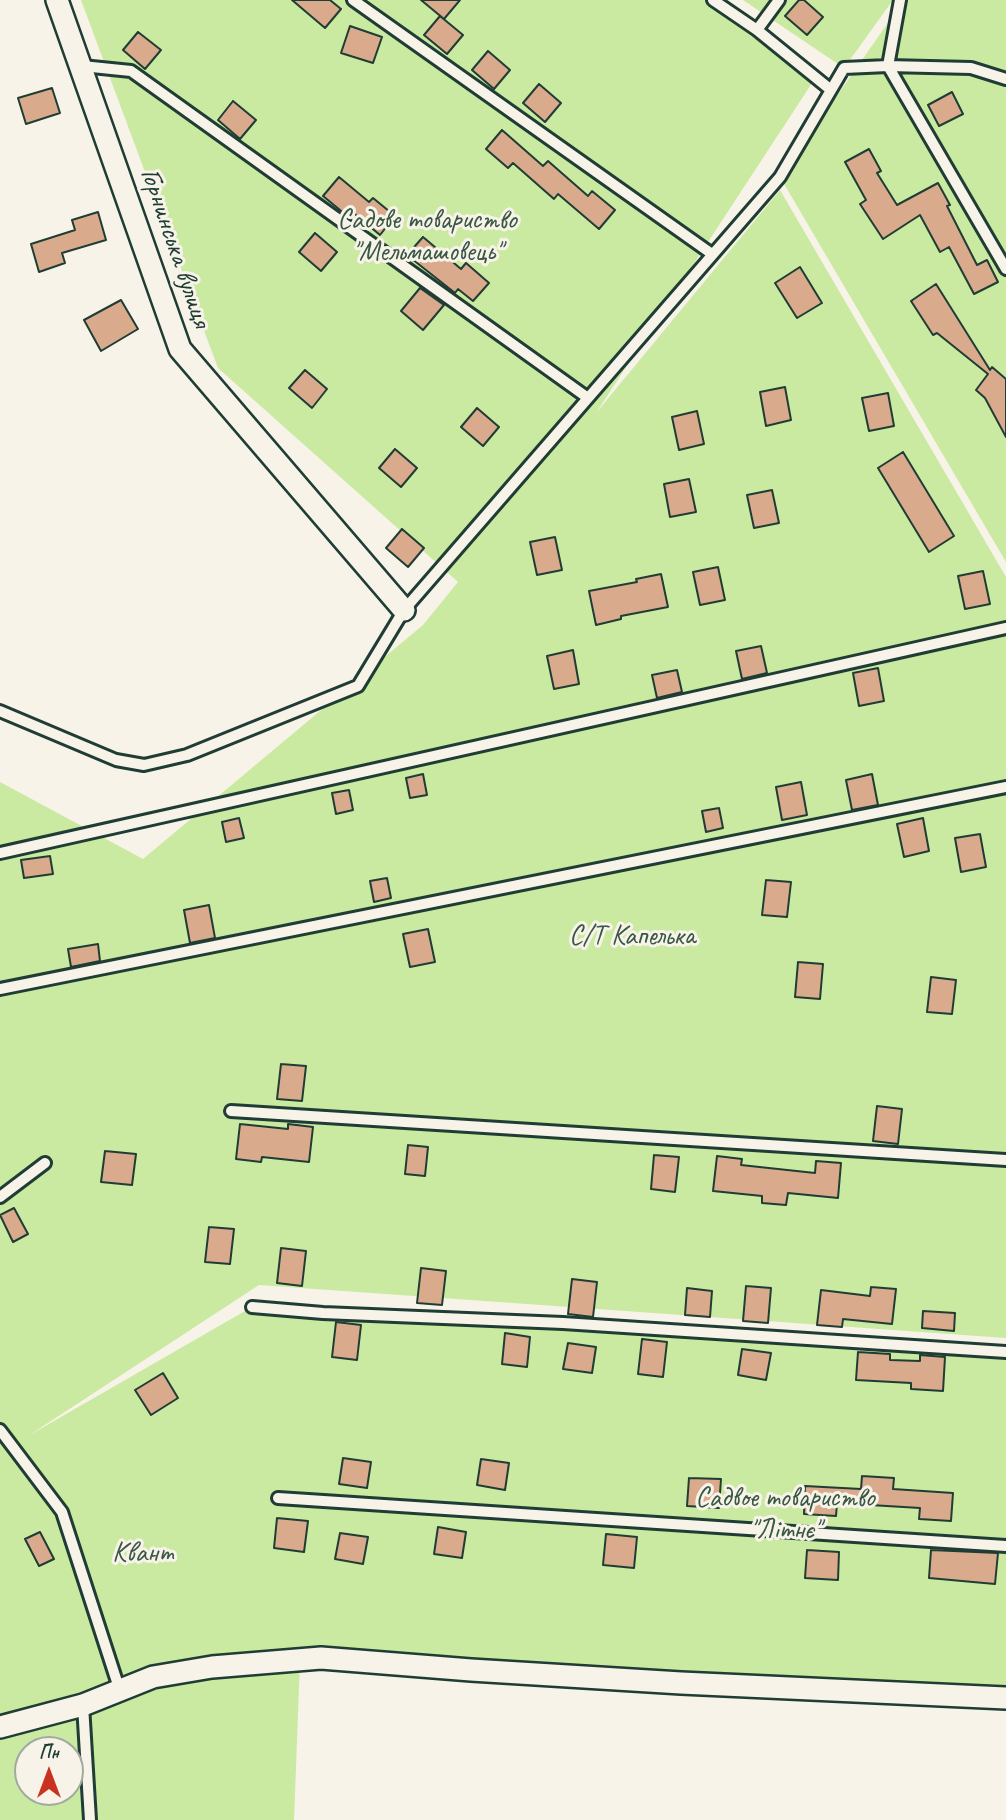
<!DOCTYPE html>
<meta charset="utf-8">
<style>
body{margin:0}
#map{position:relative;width:1006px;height:1820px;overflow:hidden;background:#f7f3e8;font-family:Caveat,sans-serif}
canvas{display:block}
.north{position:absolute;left:14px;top:1736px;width:70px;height:70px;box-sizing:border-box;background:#f7f3e8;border:2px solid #a1aaa0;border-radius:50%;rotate:0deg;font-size:19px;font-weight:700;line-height:28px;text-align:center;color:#1f3d34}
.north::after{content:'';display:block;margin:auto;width:24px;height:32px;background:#c8321e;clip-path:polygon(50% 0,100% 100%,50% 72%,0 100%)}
</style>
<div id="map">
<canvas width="1006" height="1820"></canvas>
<div class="north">Пн</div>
</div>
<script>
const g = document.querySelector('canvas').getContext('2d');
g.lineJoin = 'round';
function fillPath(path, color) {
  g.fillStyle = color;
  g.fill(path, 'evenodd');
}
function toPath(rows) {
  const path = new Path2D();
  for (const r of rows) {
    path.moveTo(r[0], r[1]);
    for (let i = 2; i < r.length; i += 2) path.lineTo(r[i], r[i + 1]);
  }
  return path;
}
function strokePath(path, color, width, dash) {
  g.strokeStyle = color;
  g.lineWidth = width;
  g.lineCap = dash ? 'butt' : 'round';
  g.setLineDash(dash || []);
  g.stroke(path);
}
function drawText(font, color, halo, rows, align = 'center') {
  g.font = font + ' Caveat,sans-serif';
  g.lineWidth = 6;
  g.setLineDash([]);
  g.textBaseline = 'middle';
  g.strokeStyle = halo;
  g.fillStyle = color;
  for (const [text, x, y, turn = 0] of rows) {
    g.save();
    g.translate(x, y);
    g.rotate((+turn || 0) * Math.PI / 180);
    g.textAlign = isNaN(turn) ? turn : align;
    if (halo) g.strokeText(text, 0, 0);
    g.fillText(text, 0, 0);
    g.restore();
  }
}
const green = toPath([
 [81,0,704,0,816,77,596,413,780,190,1006,577,1006,1338,259,1285,28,1436,252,1307,1006,1352,1006,1705,300,1661,294,1820,0,1820,0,782,143,859,423,625,458,582,218,368],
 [28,1750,70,1750,70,1792,28,1792],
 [743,0,893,0,844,68],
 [904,0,1006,0,1006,562,780,177]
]);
const building = toPath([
 [292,0,330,0,341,9,325,28,292,0],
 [421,0,460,0,444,19,421,0],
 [799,0,804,0,823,17,807,35,785,16,799,0],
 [440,16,463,35,447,54,424,35,440,16],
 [350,26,382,37,373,63,341,53,350,26],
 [138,32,161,50,145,69,123,50,138,32],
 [488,51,510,70,494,89,472,70,488,51],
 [539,84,561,103,545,122,523,103,539,84],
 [52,88,60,113,26,124,18,98,52,88],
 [952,92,963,114,939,126,928,105,952,92],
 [233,101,256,120,240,139,218,120,233,101],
 [502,130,543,166,548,161,588,196,592,191,615,210,599,229,558,194,554,199,513,163,508,168,486,149,502,130],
 [869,149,881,171,877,173,897,205,938,183,950,205,947,206,977,265,987,260,998,282,974,294,949,247,940,252,920,215,883,239,860,204,866,200,845,162,869,149],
 [339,177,369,202,373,198,395,216,380,235,350,210,346,215,323,196,339,177],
 [98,212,106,240,62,253,65,263,39,272,31,244,75,230,72,220,98,212],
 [315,233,337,252,321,271,299,252,315,233],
 [423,237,461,269,466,263,489,283,473,301,458,289,455,293,407,255,423,237],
 [800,267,822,303,797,318,775,283,800,267],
 [936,284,990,370,992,367,1006,379,1006,437,985,398,976,390,988,374,937,333,933,335,911,301,936,284],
 [420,288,444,305,423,330,401,311,420,288],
 [121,300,138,329,101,351,84,320,121,300],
 [305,370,327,389,312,408,289,388,305,370],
 [785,387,791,420,766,426,760,392,785,387],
 [888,393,894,426,869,431,862,398,888,393],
 [477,408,499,427,483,446,461,427,477,408],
 [697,411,704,444,679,450,672,417,697,411],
 [395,449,417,468,401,487,379,468,395,449],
 [903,452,954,536,929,552,878,468,903,452],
 [689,479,696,512,670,517,664,484,689,479],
 [772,490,779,523,754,528,747,495,772,490],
 [402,529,424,548,408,567,386,548,402,529],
 [555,537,562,570,537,575,530,542,555,537],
 [718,567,725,600,700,605,693,572,718,567],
 [983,571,990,604,965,609,958,576,983,571],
 [661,574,668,607,621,616,621,619,596,625,589,591,637,582,636,579,661,574],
 [761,646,767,673,742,679,736,651,761,646],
 [573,650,579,684,554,689,547,656,573,650],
 [878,668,884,701,859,706,853,673,878,668],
 [677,670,682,692,657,698,652,675,677,670],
 [423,774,427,795,410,798,406,778,423,774],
 [872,774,878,805,852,810,846,780,872,774],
 [801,782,807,815,782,820,776,787,801,782],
 [349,790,353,810,336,814,332,793,349,790],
 [719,808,723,828,706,832,702,811,719,808],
 [239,818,244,838,226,842,222,822,239,818],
 [923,818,929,851,904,857,897,824,923,818],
 [980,834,986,867,961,872,955,838,980,834],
 [50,856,53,874,24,878,21,860,50,856],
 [387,878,391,898,374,902,370,881,387,878],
 [766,880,791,882,787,917,762,915,766,880],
 [209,905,215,938,190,943,184,910,209,905],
 [428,929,435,962,410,967,403,934,428,929],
 [98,944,100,961,71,967,68,949,98,944],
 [798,962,823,964,820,999,795,997,798,962],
 [931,977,956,980,952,1014,927,1012,931,977],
 [281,1064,306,1066,302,1101,277,1099,281,1064],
 [877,1106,902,1109,898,1144,873,1141,877,1106],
 [240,1124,288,1129,288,1124,313,1127,309,1162,262,1157,261,1162,236,1159,240,1124],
 [408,1145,428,1147,425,1176,405,1174,408,1145],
 [105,1151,136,1154,132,1185,101,1182,105,1151],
 [654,1155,679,1157,675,1192,651,1189,654,1155],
 [717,1156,742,1159,741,1165,815,1173,816,1161,841,1163,838,1198,788,1193,786,1205,762,1203,762,1196,713,1191,717,1156],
 [14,1208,28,1234,13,1242,0,1215,14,1208],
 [209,1227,234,1229,230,1264,205,1262,209,1227],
 [281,1248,306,1251,302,1286,277,1283,281,1248],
 [421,1268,446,1271,442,1305,417,1303,421,1268],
 [572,1279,597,1282,593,1317,568,1314,572,1279],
 [746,1286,771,1288,768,1323,743,1321,746,1286],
 [871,1287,896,1289,892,1324,843,1319,842,1327,817,1325,821,1290,870,1296,871,1287],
 [687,1288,712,1291,710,1317,685,1315,687,1288],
 [923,1311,955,1313,954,1331,922,1328,923,1311],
 [336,1322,361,1325,357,1360,332,1357,336,1322],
 [505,1333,530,1337,527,1367,502,1364,505,1333],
 [642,1339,667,1342,663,1377,638,1374,642,1339],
 [568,1343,596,1347,592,1373,563,1369,568,1343],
 [742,1349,771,1353,766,1380,738,1375,742,1349],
 [858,1352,890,1354,890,1360,920,1361,920,1355,945,1357,943,1391,911,1389,911,1383,856,1380,858,1352],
 [163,1373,178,1398,151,1415,135,1390,163,1373],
 [343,1458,371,1462,367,1488,339,1484,343,1458],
 [481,1459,509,1463,505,1490,477,1485,481,1459],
 [862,1476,894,1478,893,1489,953,1493,951,1521,919,1519,920,1508,837,1503,836,1516,804,1514,805,1486,861,1489,862,1476],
 [689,1478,721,1479,719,1508,687,1506,689,1478],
 [277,1518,308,1521,304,1552,274,1548,277,1518],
 [438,1527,466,1532,462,1558,434,1554,438,1527],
 [40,1532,54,1559,39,1566,25,1539,40,1532],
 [340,1533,368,1537,363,1564,335,1559,340,1533],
 [606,1534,637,1537,634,1568,603,1565,606,1534],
 [807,1550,839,1552,838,1580,805,1578,807,1550],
 [931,1550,998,1553,995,1584,929,1578,931,1550]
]);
const service = toPath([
 [353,0,712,254],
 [713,0,757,30,831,90],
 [900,0,888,66,1006,269],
 [757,30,779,0],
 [82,66,131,71,588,398],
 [0,711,116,760,144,765,187,755,358,686,404,610,780,177,844,68,888,66,971,68,1006,79],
 [0,853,1006,628],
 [0,989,1006,787],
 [231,1111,1006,1160],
 [0,1197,45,1163],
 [252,1307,323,1313,563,1323,1006,1352],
 [0,1430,62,1512,120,1691],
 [278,1498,1006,1546],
 [83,1705,90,1820]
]);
const minor = toPath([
 [57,0,180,349,404,610],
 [0,1727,83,1705,153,1677,212,1667,321,1658,471,1670,681,1683,1006,1698]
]);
const parkNames = [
 ["Садове товариство",427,221],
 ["\"Мельмашовець\"",427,253],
 ["С/Т Капелька",632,937],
 ["Садвое товариство",785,1499],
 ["\"Літнє\"",785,1531],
 ["Квант",143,1554]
];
const streetNames = [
 ["Горнинська вулиця",175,248,71]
];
fillPath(green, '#cae9a1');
fillPath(building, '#daaa8c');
strokePath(building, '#1f3d34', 2);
strokePath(service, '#1f3d34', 16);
strokePath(minor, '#1f3d34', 26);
strokePath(service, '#f7f3e8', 10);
strokePath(minor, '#f7f3e8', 21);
drawText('28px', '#395744', '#f7f3e8', parkNames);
drawText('28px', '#1f3d34', '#f7f3e8', streetNames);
</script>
